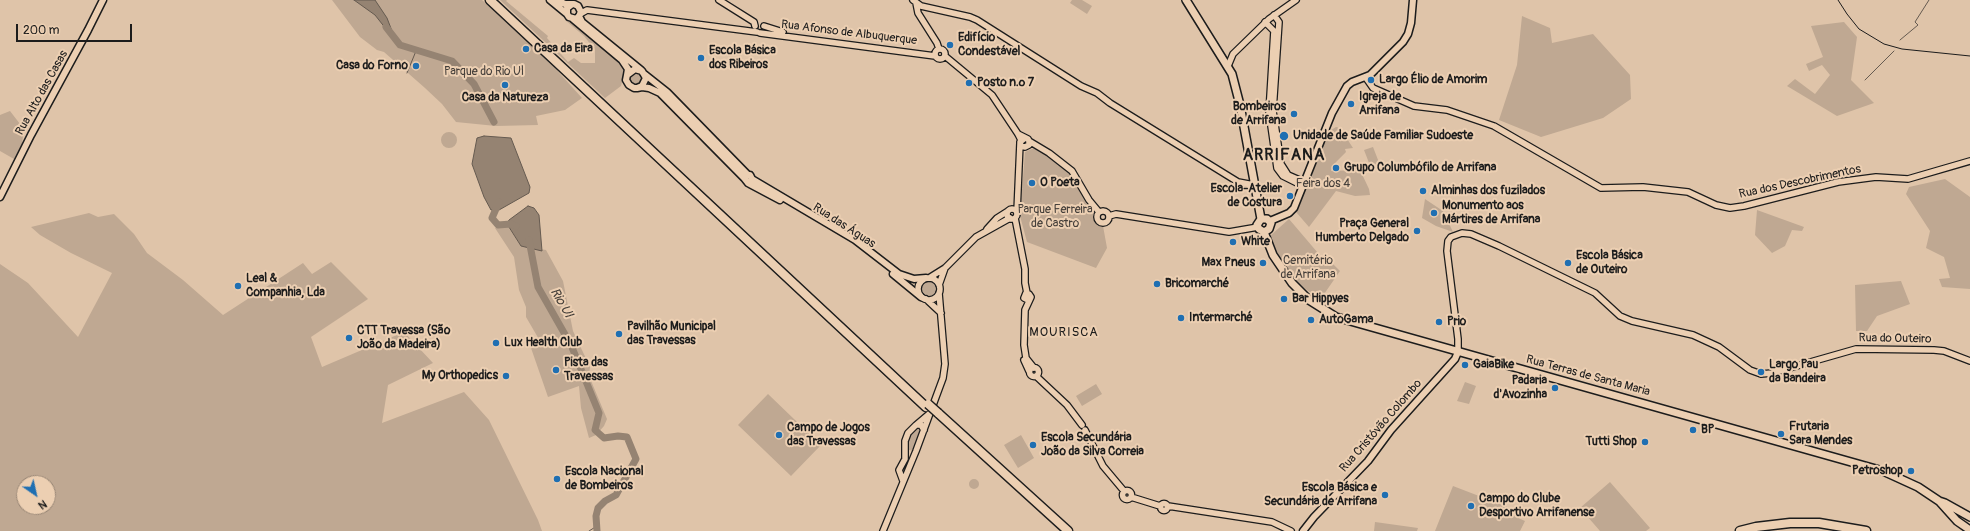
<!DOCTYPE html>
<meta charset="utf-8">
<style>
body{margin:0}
#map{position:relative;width:1970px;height:531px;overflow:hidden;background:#dfc4a9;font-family:Pangolin,sans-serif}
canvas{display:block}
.north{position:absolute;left:16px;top:475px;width:40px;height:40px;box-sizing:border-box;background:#eccfb2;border:1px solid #998776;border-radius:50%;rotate:146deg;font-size:11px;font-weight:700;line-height:16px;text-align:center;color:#1c1c1c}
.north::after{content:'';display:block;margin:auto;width:14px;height:18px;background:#1f6fb2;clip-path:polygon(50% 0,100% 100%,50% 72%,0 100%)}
.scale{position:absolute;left:16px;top:24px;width:116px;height:18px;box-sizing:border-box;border:2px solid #1c1c1c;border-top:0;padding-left:5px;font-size:12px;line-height:14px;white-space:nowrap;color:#1c1c1c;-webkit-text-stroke:3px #eccfb2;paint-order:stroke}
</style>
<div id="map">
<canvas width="1970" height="531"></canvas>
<div class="north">N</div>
<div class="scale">200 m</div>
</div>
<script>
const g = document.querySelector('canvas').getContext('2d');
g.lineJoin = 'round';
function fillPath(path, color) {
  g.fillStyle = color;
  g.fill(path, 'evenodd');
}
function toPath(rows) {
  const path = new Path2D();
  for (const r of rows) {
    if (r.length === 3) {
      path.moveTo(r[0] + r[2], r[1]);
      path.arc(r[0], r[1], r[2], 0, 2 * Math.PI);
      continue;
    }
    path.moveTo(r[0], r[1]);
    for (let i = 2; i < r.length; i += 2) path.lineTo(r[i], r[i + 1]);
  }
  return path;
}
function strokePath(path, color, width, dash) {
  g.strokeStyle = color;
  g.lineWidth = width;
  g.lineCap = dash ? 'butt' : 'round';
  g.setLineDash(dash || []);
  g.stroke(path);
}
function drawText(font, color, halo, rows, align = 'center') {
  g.font = font + ' Pangolin,sans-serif';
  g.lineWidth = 4;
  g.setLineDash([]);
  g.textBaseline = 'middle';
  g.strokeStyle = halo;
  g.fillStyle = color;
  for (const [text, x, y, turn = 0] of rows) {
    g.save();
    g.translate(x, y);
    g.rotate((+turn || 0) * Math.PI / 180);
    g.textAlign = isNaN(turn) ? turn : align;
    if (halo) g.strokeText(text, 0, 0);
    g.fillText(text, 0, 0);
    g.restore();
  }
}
const green = toPath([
 [332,0,482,0,544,56,582,98,565,110,536,116,538,125,496,126,456,122,442,104,425,88,384,52,377,50,360,37],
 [500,0,507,0,506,1,548,36,547,38,568,62,574,58,581,63,595,63,595,50,584,36,565,20,567,19,624,66,625,71,621,86,605,98],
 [1072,0,1082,0,1092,6,1087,14,1070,3],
 [1522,16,1550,28,1552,43,1593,34,1630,75,1631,99,1603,118,1541,137,1499,120,1517,65],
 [1844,22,1857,37,1851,80,1874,103,1837,116,1787,86,1795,79,1815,94,1830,75,1822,65,1809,71,1806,64,1823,57,1811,26],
 [636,79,6],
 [10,111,20,124,23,136,22,144,14,159,0,151,0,115],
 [1336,127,1340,128,1353,148,1345,149,1346,152,1333,165,1331,171,1360,170,1369,189,1370,195,1355,196,1336,191,1309,227,1296,212,1322,150,1320,149,1328,132],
 [449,140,8],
 [1373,147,1380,165,1371,168,1364,150],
 [1034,148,1044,152,1071,172,1089,209,1096,213,1096,221,1103,226,1107,248,1096,268,1027,242,1020,216,1025,152],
 [1945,179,1970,197,1970,289,1942,287,1939,279,1950,278,1944,257,1926,248,1930,231,1906,194,1909,187],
 [1425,199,1443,211,1453,232,1436,226,1422,218],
 [1757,210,1804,227,1802,231,1792,230,1785,246,1772,253,1755,235],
 [89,213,98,217,114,214,134,234,147,253,183,280,223,315,303,263,312,274,331,262,368,299,311,337,322,367,404,332,433,363,388,385,382,423,464,392,489,420,538,520,542,531,0,531,0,264,28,283,78,337,112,273,71,253,40,235,31,227],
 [24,483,48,483,48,507,24,507],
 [1289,219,1329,266,1333,264,1340,271,1320,300,1299,284,1288,270,1275,249,1270,236],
 [507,225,521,246,546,250,563,281,573,331,590,367,589,376,607,419,604,426,596,435,589,438,581,408,579,386,548,397,531,348,540,341,526,317,526,307,519,290,514,257,495,228],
 [1901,281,1910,304,1877,316,1867,331,1856,331,1855,285],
 [929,289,8],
 [1465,382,1476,386,1469,404,1457,401],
 [1096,384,1102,394,1082,406,1076,396],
 [768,394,821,445,791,476,738,425],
 [919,427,922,429,914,451,909,450,908,445,909,438,915,428],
 [1021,435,1034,458,1018,468,1004,445],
 [974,484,5],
 [1610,482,1650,528,1646,531,1600,531,1580,508],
 [1453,486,1518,511,1516,517,1525,521,1520,531,1435,531],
 [1375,522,1418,528,1417,531,1374,531]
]);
const water = toPath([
 [354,0,375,0,387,18,392,31,390,34,375,15,354,0],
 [484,136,511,138,530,187,529,193,499,210,491,210,484,197,472,164,477,138,484,136],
 [528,206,534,208,539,215,542,251,521,246,507,224,509,220,528,206]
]);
const stream = toPath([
 [1900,40,1918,25,1915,22,1929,0],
 [407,73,416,51],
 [1865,80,1894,51],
 [589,531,597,526]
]);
const river = toPath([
 [386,27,400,45,452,61,474,84,494,122],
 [499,202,492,218,498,225,511,224,516,226],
 [529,240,538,287,571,345,599,413,595,430,604,438,618,436,627,437,636,459,616,495,605,501,598,508,596,516,597,531]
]);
const tertiary = toPath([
 [719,0,754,22,755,26],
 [913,0,921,6,970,17,977,20,1081,86,1097,93,1110,103,1238,182,1254,185],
 [916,3,918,13,937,43,939,49],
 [580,14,587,10,757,32],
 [1274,15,1279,22,1273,111,1281,164,1288,175,1304,182],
 [1265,22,1274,31,1269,112,1277,168,1283,176,1303,186],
 [764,26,783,32],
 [760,33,935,56],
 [940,54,5],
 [945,56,992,95,1018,134,1021,140],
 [1228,66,1233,54,1269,19,1296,0],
 [1366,78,1373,88,1414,106,1447,110,1494,126,1601,188,1643,187,1688,192,1716,205,1730,208,1744,206,1838,182,1876,177,1908,179,1970,161],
 [1018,134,1028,139,1029,141,1029,145,1025,147,1021,146,1020,142,1025,138],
 [1029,141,1049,153,1072,171,1089,200,1099,212],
 [1012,214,5],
 [1103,217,6],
 [1017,212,1020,143],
 [1109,216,1116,214,1229,232,1258,227],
 [1015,218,1025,269,1025,283,1027,293],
 [987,229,997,218,1008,211],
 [929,278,945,268,976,237,1010,218],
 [929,289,11],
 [939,285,945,268],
 [926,299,941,313],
 [1028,300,1024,298,1026,293,1029,294,1031,297,1025,310,1024,345,1026,358,1034,368],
 [1458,352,1458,339,1447,251,1448,241,1451,237,1462,233,1471,234,1499,246,1595,293,1620,316,1632,321,1693,335,1719,347,1750,370,1761,374,1772,373,1856,349,1934,350,1944,351,1970,361],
 [1024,360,1029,371],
 [1034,372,4.5],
 [1036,376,1067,405,1082,425],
 [916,425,929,414],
 [1085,430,1103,466,1124,491],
 [903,481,899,470,905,459,905,441,908,433,916,425,921,425,924,430],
 [1127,495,4.5],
 [1131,497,1160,506],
 [1164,507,3.5],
 [1168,506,1272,522,1291,531],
 [883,531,916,451,943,378,945,364,939,293]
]);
const secondary = toPath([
 [550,0,567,14],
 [557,0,565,4,574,4,578,6,581,12,579,16,576,19,569,17,567,14,567,8,571,5],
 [579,16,582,22,641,70],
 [573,19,622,60,628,69,627,75],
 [643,73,667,92,748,175],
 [637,88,642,86,646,78,642,71,635,69,627,75,626,80,629,85,634,88,637,88,642,87,649,88,660,93,744,178],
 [752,179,748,183,744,178,746,175,750,175,752,179,855,240,899,274,914,279,926,278],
 [748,183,780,200],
 [0,197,31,135,88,30,103,0],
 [1270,221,1289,213,1294,208,1332,113,1347,86,1352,82,1370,75,1403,42,1408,34,1411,23,1413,0],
 [893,274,921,297],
 [1303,531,1314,517,1368,461,1391,430,1455,359,1458,352]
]);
const primary = toPath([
 [1186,0,1232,74,1240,105,1261,219],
 [1261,219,1267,219,1271,223,1269,229,1264,232],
 [1261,219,1257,225,1259,229,1264,232],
 [1264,232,1273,255,1292,283,1309,300,1336,317,1883,471,1918,487,1939,501,1945,503,1970,517],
 [1939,501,1957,521,1970,530]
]);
const trunk = toPath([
 [490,0,926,407],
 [938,413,1068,531],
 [1740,531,1756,527,1790,523,1819,523,1866,531]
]);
const rail = toPath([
 [1838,0,1847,14,1859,29,1884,44,1902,49,1970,56]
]);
const trunkBridge = toPath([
 [928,404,938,413]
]);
const markers = [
 [950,45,4,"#1f6fb2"],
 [526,49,4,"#1f6fb2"],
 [701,58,4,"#1f6fb2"],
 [416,66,4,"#1f6fb2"],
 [1371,80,4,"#1f6fb2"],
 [969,83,4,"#1f6fb2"],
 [505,85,4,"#1f6fb2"],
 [1351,104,4,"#1f6fb2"],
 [1294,114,4,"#1f6fb2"],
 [1284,136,5,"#1f6fb2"],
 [1336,168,4,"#1f6fb2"],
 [1032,183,4,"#1f6fb2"],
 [1423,191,4,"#1f6fb2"],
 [1290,196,4,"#1f6fb2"],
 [1434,213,4,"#1f6fb2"],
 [1417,231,4,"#1f6fb2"],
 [1233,242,4,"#1f6fb2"],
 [1263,263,4,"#1f6fb2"],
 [1568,263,4,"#1f6fb2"],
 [1157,284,4,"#1f6fb2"],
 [238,286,4,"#1f6fb2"],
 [1284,299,4,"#1f6fb2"],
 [1181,318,4,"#1f6fb2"],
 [1311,320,4,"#1f6fb2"],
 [1439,322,4,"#1f6fb2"],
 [619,334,4,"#1f6fb2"],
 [349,338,4,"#1f6fb2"],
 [496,343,4,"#1f6fb2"],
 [1465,365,4,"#1f6fb2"],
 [556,370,4,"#1f6fb2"],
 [1761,372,4,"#1f6fb2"],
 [506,376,4,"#1f6fb2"],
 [1555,388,4,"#1f6fb2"],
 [1693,430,4,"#1f6fb2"],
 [1781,434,4,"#1f6fb2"],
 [779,435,4,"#1f6fb2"],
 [1645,442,4,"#1f6fb2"],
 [1033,445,4,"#1f6fb2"],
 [1911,471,4,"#1f6fb2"],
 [557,479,4,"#1f6fb2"],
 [1385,495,4,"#1f6fb2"],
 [1471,506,4,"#1f6fb2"]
];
const streetNames = [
 ["Rua Afonso de Albuquerque",849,33,7],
 ["Rua Alto das Casas",42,93,-61],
 ["Rua dos Descobrimentos",1800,182,-12],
 ["Rua das Águas",844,226,33],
 ["Rua do Outeiro",1895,339,1],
 ["Rua Terras de Santa Maria",1588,376,15],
 ["Rua Cristóvão Colombo",1381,426,-49]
];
const poiNames = [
 ["Edifício",958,38],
 ["Condestável",958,52],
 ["Casa da Eira",534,49],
 ["Escola Básica",709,51],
 ["dos Ribeiros",709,65],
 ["Casa do Forno",408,66,"right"],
 ["Largo Élio de Amorim",1379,80],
 ["Posto n.º 7",977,83],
 ["Igreja de",1359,97],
 ["Arrifana",1359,111],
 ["Casa da Natureza",505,98,"center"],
 ["Bombeiros",1286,107,"right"],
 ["de Arrifana",1286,121,"right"],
 ["Unidade de Saúde Familiar Sudoeste",1293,136],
 ["Grupo Columbófilo de Arrifana",1344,168],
 ["O Poeta",1040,183],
 ["Escola-Atelier",1282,189,"right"],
 ["de Costura",1282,203,"right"],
 ["Alminhas dos fuzilados",1431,191],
 ["Monumento aos",1442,206],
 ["Mártires de Arrifana",1442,220],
 ["Praça General",1409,224,"right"],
 ["Humberto Delgado",1409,238,"right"],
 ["White",1241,242],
 ["Escola Básica",1576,256],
 ["de Outeiro",1576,270],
 ["Max Pneus",1255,263,"right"],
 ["Leal &",246,279],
 ["Companhia, Lda",246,293],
 ["Bricomarché",1165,284],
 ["Bar Hippyes",1292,299],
 ["Intermarché",1189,318],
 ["AutoGama",1319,320],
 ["Prio",1447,322],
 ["Pavilhão Municipal",627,327],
 ["das Travessas",627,341],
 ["CTT Travessa (São",357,331],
 ["João da Madeira)",357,345],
 ["Lux Health Club",504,343],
 ["Pista das",564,363],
 ["Travessas",564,377],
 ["GaiaBike",1473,365],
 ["Largo Pau",1769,365],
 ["da Bandeira",1769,379],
 ["My Orthopedics",498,376,"right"],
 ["Padaria",1547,381,"right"],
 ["d'Avozinha",1547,395,"right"],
 ["Frutaria",1789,427],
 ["Sara Mendes",1789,441],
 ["Campo de Jogos",787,428],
 ["das Travessas",787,442],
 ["BP",1701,430],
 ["Escola Secundária",1041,438],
 ["João da Silva Correia",1041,452],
 ["Tutti Shop",1637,442,"right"],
 ["Petroshop",1903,471,"right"],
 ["Escola Nacional",565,472],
 ["de Bombeiros",565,486],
 ["Escola Básica e",1377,488,"right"],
 ["Secundária de Arrifana",1377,502,"right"],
 ["Campo do Clube",1479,499],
 ["Desportivo Arrifanense",1479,513]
];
const parkNames = [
 ["Parque do Rio Ul",484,72],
 ["Feira dos 4",1323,184],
 ["Parque Ferreira",1055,210],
 ["de Castro",1055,224],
 ["Cemitério",1308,261],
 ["de Arrifana",1308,275]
];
const waterNames = [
 ["Rio Ul",561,303,60]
];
const neighbourhoodNames = [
 ["MOURISCA",1064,333]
];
const districtNames = [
 ["ARRIFANA",1284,156]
];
fillPath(green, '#bfa892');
fillPath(water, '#958372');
strokePath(water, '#655a50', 1);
strokePath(stream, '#655a50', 1);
strokePath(river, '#958372', 7);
strokePath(tertiary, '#1c1c1c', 8);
strokePath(secondary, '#1c1c1c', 9);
strokePath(primary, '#1c1c1c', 10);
strokePath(trunk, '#1c1c1c', 11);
strokePath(tertiary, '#eccfb2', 5.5);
strokePath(secondary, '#eccfb2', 6);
strokePath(primary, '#eccfb2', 7);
strokePath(trunk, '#eccfb2', 8);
strokePath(rail, '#1c1c1c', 1);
strokePath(trunkBridge, '#1c1c1c', 11, []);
strokePath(trunkBridge, '#eccfb2', 8);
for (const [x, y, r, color] of markers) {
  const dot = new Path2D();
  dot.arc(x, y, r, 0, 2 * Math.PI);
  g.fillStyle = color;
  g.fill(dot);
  strokePath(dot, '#eccfb2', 1.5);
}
drawText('12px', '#1c1c1c', '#eccfb2', streetNames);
drawText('bold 12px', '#1c1c1c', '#eccfb2', poiNames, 'left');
drawText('12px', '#453f3a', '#eccfb2', parkNames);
drawText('italic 13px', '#46403a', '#eccfb2', waterNames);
g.letterSpacing = '1px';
drawText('13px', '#1c1c1c', '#eccfb2', neighbourhoodNames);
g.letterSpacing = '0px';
g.letterSpacing = '1px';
drawText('bold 16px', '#1c1c1c', '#eccfb2', districtNames);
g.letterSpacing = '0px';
</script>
